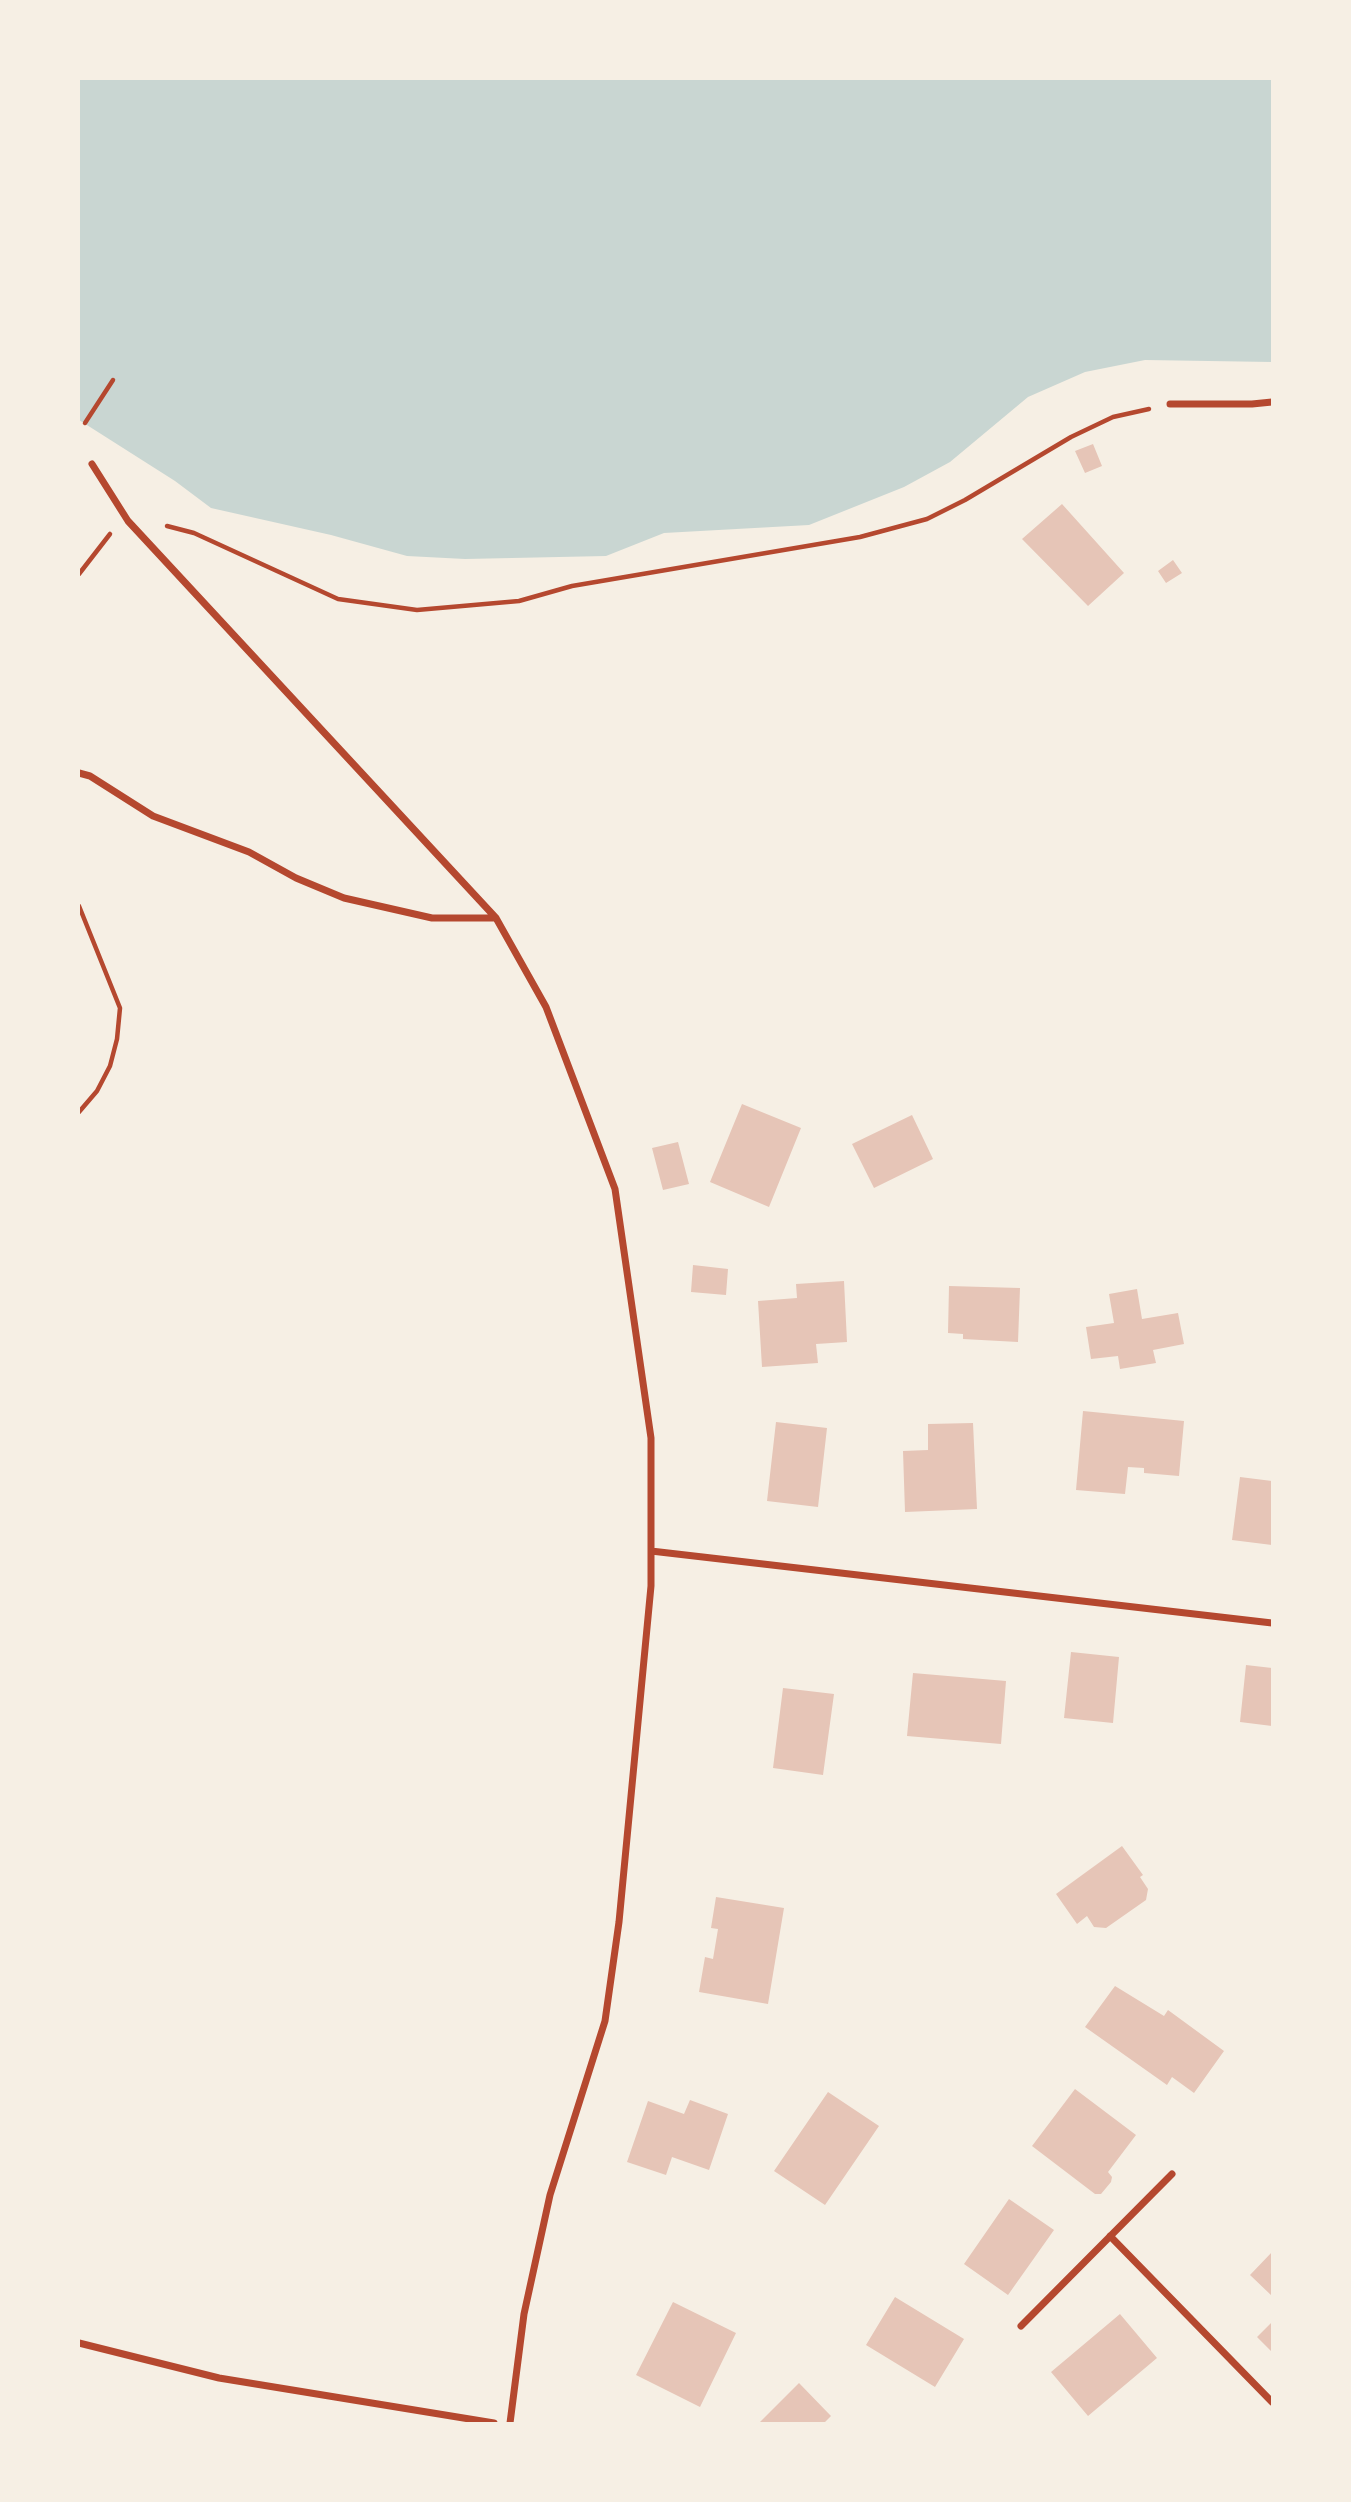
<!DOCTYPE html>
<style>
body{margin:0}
#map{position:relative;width:1351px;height:2502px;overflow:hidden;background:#f6efe4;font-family:"Titillium Web",sans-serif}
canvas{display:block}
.frame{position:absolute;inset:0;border:80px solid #f6efe4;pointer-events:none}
</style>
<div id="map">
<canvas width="1351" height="2502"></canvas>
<div class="frame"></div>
</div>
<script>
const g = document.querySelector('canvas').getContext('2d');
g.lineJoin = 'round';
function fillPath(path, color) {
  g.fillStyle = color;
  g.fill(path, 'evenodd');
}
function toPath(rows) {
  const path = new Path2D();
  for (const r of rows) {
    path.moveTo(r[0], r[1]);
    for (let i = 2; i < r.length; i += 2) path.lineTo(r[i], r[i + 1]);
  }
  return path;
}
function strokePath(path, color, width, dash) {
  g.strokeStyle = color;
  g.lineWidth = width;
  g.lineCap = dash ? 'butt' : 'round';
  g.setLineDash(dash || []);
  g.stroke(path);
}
const water = toPath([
 [79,79,1272,79,1272,362,1145,360,1085,372,1028,397,950,462,904,487,809,525,664,533,606,556,465,559,407,556,331,535,211,508,175,481,79,420]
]);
const building = toPath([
 [1093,444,1102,466,1085,473,1075,451],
 [1062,504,1124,573,1088,606,1022,539],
 [1173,560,1182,573,1166,583,1158,571],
 [742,1104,801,1128,769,1207,710,1182],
 [912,1115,933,1159,874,1188,852,1144],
 [678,1142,689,1184,663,1190,652,1148],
 [693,1265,728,1269,726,1295,691,1292],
 [844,1281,847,1342,816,1344,818,1363,762,1367,758,1301,797,1298,796,1284],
 [949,1286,1020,1288,1018,1342,963,1339,963,1334,948,1333],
 [1137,1289,1142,1319,1178,1313,1184,1344,1153,1350,1156,1363,1120,1369,1118,1356,1091,1359,1086,1327,1114,1323,1109,1294],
 [1083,1411,1184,1421,1179,1476,1144,1473,1144,1468,1128,1467,1125,1494,1076,1490],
 [776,1422,827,1428,818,1507,767,1501],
 [973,1423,977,1509,905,1512,903,1451,928,1450,928,1424],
 [1240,1477,1272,1481,1272,1545,1232,1540],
 [1071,1652,1119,1657,1113,1723,1064,1718],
 [1246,1665,1272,1668,1272,1726,1240,1722],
 [913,1673,1006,1681,1001,1744,907,1736],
 [783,1688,834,1694,823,1775,773,1768],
 [1122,1846,1143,1875,1140,1877,1148,1889,1146,1900,1106,1928,1094,1927,1087,1916,1077,1924,1056,1894],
 [716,1897,784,1908,768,2004,699,1992,705,1957,713,1959,718,1929,711,1928],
 [1115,1986,1164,2016,1168,2010,1224,2051,1194,2093,1172,2077,1167,2085,1085,2027],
 [1075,2089,1136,2135,1108,2172,1112,2177,1111,2182,1101,2194,1095,2194,1032,2146],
 [828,2092,879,2126,825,2205,774,2171],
 [690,2100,728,2114,709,2170,672,2157,666,2175,627,2162,648,2101,684,2114],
 [1009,2199,1054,2230,1008,2295,964,2264],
 [1272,2252,1272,2296,1250,2275],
 [895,2297,964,2339,935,2387,866,2345],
 [673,2302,736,2333,700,2407,636,2375],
 [1120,2314,1157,2358,1088,2416,1051,2372],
 [1272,2322,1272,2352,1257,2337],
 [799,2383,831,2416,824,2423,759,2423]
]);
const path = toPath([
 [85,423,113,380],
 [167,526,194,533,338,599,417,610,519,601,572,586,860,537,927,519,965,500,1071,437,1113,417,1149,409],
 [79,574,110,534],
 [79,906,120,1008,117,1039,110,1066,97,1091,79,1112]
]);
const minor = toPath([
 [1170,404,1252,404,1272,402],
 [92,464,128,521,496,918,546,1007,615,1189,651,1438,651,1586,619,1922,605,2021,550,2195,524,2314,510,2423],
 [79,773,90,776,153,816,249,852,296,878,344,898,432,918,496,918],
 [651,1551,1272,1623],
 [1110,2236,1272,2402],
 [1021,2326,1172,2174],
 [79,2343,219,2378,494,2423]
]);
fillPath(water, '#c9d6d2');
fillPath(building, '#e6c5b7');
strokePath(path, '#b5482f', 4.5);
strokePath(minor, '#b5482f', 7);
</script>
